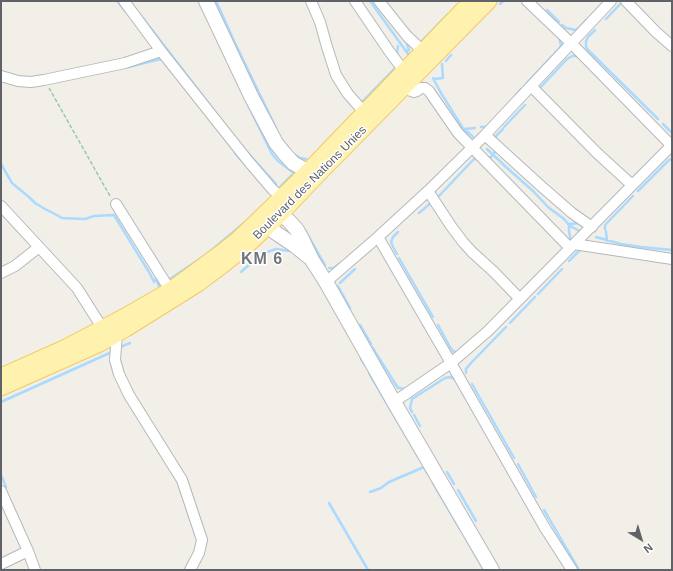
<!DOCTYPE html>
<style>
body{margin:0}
#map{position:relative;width:673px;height:571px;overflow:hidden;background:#f1efe8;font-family:Arial,sans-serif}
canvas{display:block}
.frame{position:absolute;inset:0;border:2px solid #5f6368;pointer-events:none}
.north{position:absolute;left:621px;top:519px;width:40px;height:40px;-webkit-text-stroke:3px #fff;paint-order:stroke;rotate:142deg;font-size:11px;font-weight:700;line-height:16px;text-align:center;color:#5f6368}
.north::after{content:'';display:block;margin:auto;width:14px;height:18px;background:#5f6368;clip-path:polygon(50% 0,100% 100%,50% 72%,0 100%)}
</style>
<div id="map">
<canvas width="673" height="571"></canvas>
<div class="frame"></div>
<div class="north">N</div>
</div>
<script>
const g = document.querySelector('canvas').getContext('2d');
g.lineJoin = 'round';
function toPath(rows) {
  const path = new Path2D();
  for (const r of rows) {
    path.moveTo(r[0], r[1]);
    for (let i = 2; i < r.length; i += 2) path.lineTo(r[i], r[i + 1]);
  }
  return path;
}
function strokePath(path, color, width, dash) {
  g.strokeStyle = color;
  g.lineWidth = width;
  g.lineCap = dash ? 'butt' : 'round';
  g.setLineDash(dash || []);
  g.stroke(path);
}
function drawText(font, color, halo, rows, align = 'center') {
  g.font = font + ' Arial,sans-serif';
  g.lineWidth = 3;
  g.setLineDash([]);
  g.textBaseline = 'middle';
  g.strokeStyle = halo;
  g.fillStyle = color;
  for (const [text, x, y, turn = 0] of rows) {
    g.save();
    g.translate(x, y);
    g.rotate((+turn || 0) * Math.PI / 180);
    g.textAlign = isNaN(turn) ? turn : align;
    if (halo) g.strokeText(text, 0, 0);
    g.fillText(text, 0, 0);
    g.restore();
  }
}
const stream = toPath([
 [117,1,126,12],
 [216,1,235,43,276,128],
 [370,1,408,54],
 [500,4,503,1],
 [547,10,559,22],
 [143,18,209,104],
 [606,19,623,1],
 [562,25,566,28,575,30,579,28,586,20],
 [595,30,588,37,586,41,586,47,588,50,658,119],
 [419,43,421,42,448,14],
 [398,46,397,53,398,56],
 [406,51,409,50,407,44,411,43],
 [555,53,559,49,561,45,559,38],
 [446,61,451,55],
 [128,67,161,59,164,60],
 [433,78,441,93,459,122,462,127,473,137],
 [434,79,443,78,442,64],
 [525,85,553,55],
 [538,90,567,59,572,56,575,56,579,57],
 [515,96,521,89],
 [361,103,397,66],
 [248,105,272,154,278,161,294,173,280,187],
 [663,124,672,133],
 [481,127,486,127,488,125],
 [504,127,525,105],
 [464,135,465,129,475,128],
 [496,139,496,136,503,129],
 [487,149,506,167,533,191,548,207,564,219,569,225,579,231],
 [247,152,276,184],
 [235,153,241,160],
 [294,154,300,158,306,159],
 [486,158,491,157,495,152,495,148],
 [1,164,12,183,29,197,35,203,45,209,55,214,62,218,85,219,94,216,114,215,144,264,149,272,154,282],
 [638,191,669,160,672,159],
 [437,198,474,159,479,159],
 [419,213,432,202],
 [568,224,582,223],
 [569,225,569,231,571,242],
 [605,229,605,225,633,196],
 [305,230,325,265],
 [606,231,607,241],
 [596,237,621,244,641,247,672,250],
 [264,253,276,249,290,251],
 [397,254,393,247,391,242,393,237,398,232],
 [399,258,433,317],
 [569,261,581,249],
 [329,268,334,268,339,264],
 [241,272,250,264],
 [153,279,157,281,159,286,163,284],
 [167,281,207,254,244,223],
 [340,283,355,269],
 [338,286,350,308],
 [538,294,562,269],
 [510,323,535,297],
 [360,325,371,344],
 [438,325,450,347,453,351,458,353],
 [372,347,398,388],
 [118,348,130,343],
 [361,359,365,365],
 [369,373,419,458],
 [466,373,466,369,470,364,506,327],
 [472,384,514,458],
 [400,388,407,390],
 [1,402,114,351],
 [412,412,410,408,412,399,445,378,450,377,455,379],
 [414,415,420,426],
 [422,463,427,473],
 [518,464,536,497],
 [447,472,454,484],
 [1,475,6,487],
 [433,483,460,529],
 [458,490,476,521],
 [370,492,381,488,389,482,424,467],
 [329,503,368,570],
 [544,510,579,570],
 [466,539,484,570]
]);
const path = toPath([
 [49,88,110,196]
]);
const street = toPath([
 [124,1,161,51,222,128,249,162,273,190,285,200],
 [311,1,320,22,327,47,336,75,348,94,364,112],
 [355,1,389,51,404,71],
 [379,1,407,36,423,51],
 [527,1,571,43,672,146],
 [626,1,656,32,672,46],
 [1,76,18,81,31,82,44,80,125,63,161,51],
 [406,85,411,91,414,92,417,91,421,88,425,88,429,91,458,133,570,248],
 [531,86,597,153,632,185],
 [485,135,541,186,572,213,592,227],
 [428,191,451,226,463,242,472,252,494,272,520,299],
 [116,204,170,290],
 [1,206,77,288,103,329],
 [378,237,451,363,545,528,572,570],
 [574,244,672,259],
 [1,273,15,266,39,247],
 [326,282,378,237,428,191,485,135,611,1],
 [117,334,115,360,119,374,129,395,182,480,202,540,199,553,190,570],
 [394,402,451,363,488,331,672,145],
 [1,491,28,551,35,570],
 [1,564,28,551]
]);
const secondary = toPath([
 [206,1,251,96,276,143,284,153,293,163,316,176],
 [272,208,289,221,297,230,301,237,312,260,326,282,394,402,492,570],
 [260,220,276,233,294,245,309,257]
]);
const primary = toPath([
 [1,376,66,347,125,316,170,290,223,251,237,240,259,219,307,172,471,1],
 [1,388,100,344,126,329,198,284,226,263,247,246,280,215,316,177,489,1]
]);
const streetNames = [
 ["Boulevard des Nations Unies",310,183,-45]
];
const districtNames = [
 ["KM 6",262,260]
];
strokePath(stream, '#aadaff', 2.5);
strokePath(street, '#b5b8bc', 12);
strokePath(secondary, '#b6babf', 16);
strokePath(primary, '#f2c960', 17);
strokePath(path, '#9cc7a9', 1.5, [4, 2]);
strokePath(street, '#fff', 10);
strokePath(secondary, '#fff', 14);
strokePath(primary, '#fff2af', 15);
drawText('12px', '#5f6368', '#fff', streetNames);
g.letterSpacing = '1px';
drawText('bold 16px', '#70757a', '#fff', districtNames);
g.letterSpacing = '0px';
</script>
